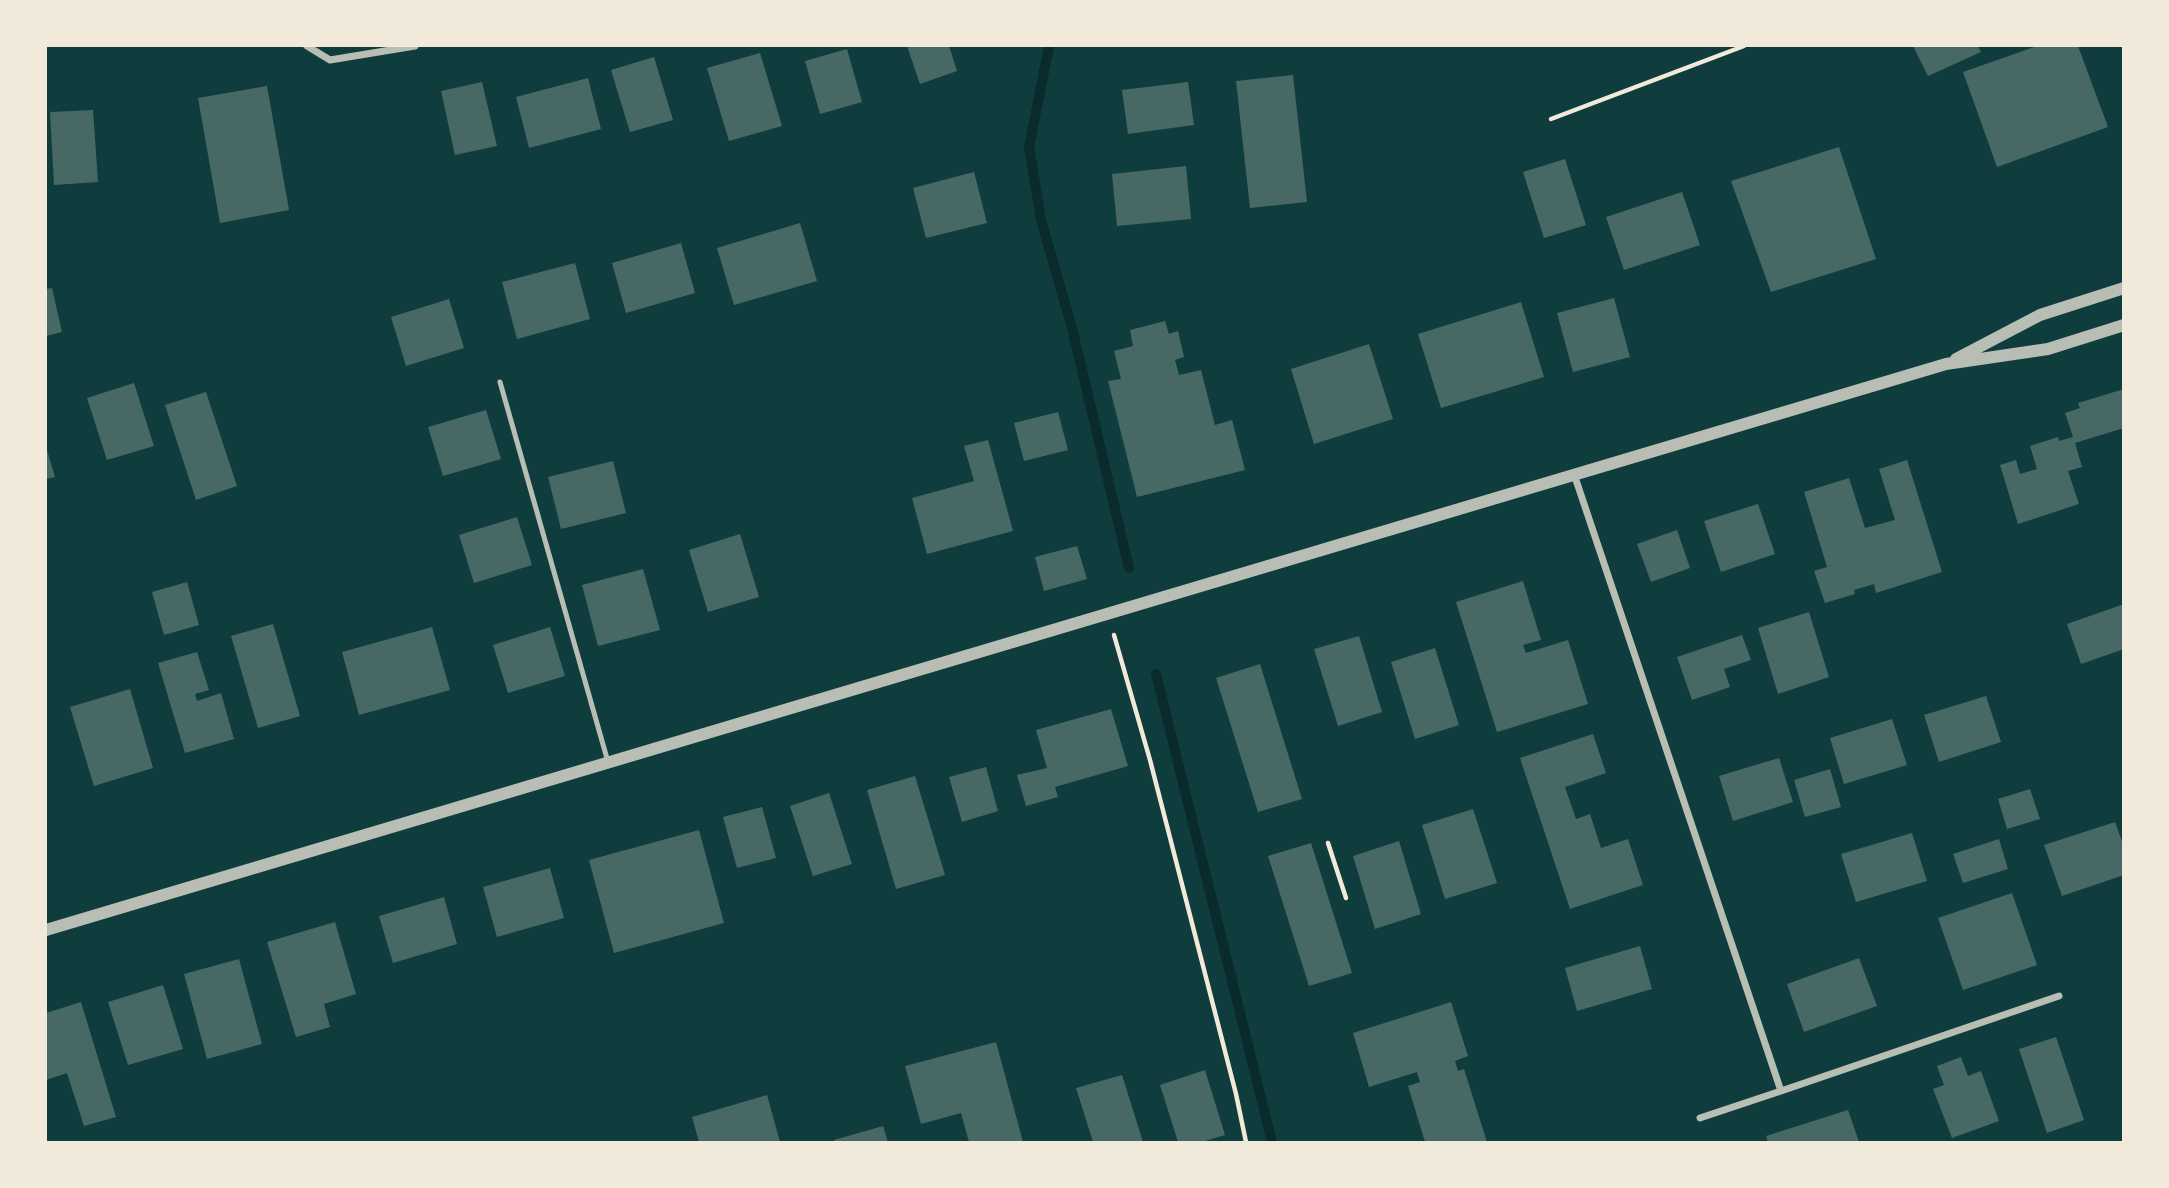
<!DOCTYPE html>
<style>
body{margin:0}
#map{position:relative;width:2169px;height:1188px;overflow:hidden;background:#0f3d3e;font-family:"Fira Sans Condensed",sans-serif}
canvas{display:block}
.frame{position:absolute;inset:0;border:47px solid #f1e9da;pointer-events:none}
</style>
<div id="map">
<canvas width="2169" height="1188"></canvas>
<div class="frame"></div>
</div>
<script>
const g = document.querySelector('canvas').getContext('2d');
g.lineJoin = 'round';
function toPath(rows) {
  const path = new Path2D();
  for (const r of rows) {
    path.moveTo(r[0], r[1]);
    for (let i = 2; i < r.length; i += 2) path.lineTo(r[i], r[i + 1]);
  }
  return path;
}
function strokePath(path, color, width, dash) {
  g.strokeStyle = color;
  g.lineWidth = width;
  g.lineCap = dash ? 'butt' : 'round';
  g.setLineDash(dash || []);
  g.stroke(path);
}
function fillPath(path, color) {
  g.fillStyle = color;
  g.fill(path, 'evenodd');
}
const stream = toPath([
 [1049,46,1029,147,1041,220,1072,328,1129,568],
 [1156,674,1272,1142]
]);
const building = toPath([
 [907,46,949,46,957,71,920,84],
 [1913,46,1978,46,1981,52,1928,76],
 [2037,46,2078,46,2108,127,1997,167,1963,72],
 [847,49,862,102,820,114,805,61],
 [760,53,782,126,729,141,707,68],
 [654,57,673,120,630,132,611,70],
 [1293,75,1307,202,1250,208,1236,81],
 [588,78,601,129,529,148,516,97],
 [482,82,497,146,455,155,441,91],
 [1188,82,1194,125,1128,134,1122,90],
 [267,86,289,210,220,223,198,98],
 [93,110,98,182,54,185,50,112],
 [1839,147,1876,259,1771,292,1731,181],
 [1565,159,1586,225,1544,238,1523,172],
 [1186,166,1191,219,1117,226,1112,174],
 [974,172,987,223,926,238,913,188],
 [1682,192,1700,245,1624,270,1606,217],
 [800,223,817,281,734,305,717,248],
 [681,243,695,293,626,313,612,263],
 [575,263,590,319,517,339,502,282],
 [52,288,62,332,46,336,46,289],
 [1614,298,1630,357,1573,372,1557,313],
 [449,299,464,348,406,366,391,317],
 [1521,302,1544,377,1441,408,1418,334],
 [1165,321,1169,334,1178,331,1184,357,1175,360,1179,375,1201,370,1215,425,1232,420,1245,470,1137,497,1108,381,1121,379,1114,351,1133,346,1130,330],
 [1369,344,1393,419,1314,444,1291,369],
 [134,383,154,446,107,460,87,398],
 [2124,389,2124,428,2075,443,2082,467,2068,471,2079,504,2018,524,2000,465,2016,460,2020,474,2037,469,2030,446,2058,437,2059,441,2073,437,2065,413,2080,408,2078,403],
 [206,392,237,486,196,500,165,405],
 [486,410,501,459,443,476,428,427],
 [1058,412,1068,450,1024,461,1014,423],
 [988,440,1013,531,927,554,912,498,974,481,964,446],
 [46,447,55,477,46,479],
 [1907,460,1942,572,1876,593,1874,584,1854,590,1855,594,1825,603,1814,571,1827,567,1804,492,1849,478,1865,528,1895,520,1879,469],
 [613,461,626,513,561,529,548,477],
 [1758,504,1775,554,1721,572,1704,521],
 [517,517,532,565,474,583,459,535],
 [1677,530,1690,568,1651,582,1637,544],
 [740,534,759,597,708,612,689,550],
 [1077,546,1087,579,1044,591,1035,557],
 [643,569,660,630,598,646,582,585],
 [1523,581,1541,640,1523,645,1526,653,1568,640,1588,704,1497,732,1456,602],
 [187,582,199,625,164,635,152,592],
 [2124,604,2124,649,2081,664,2067,624],
 [1809,612,1829,677,1778,694,1758,628],
 [273,624,300,716,258,728,231,636],
 [432,627,450,690,359,715,342,652],
 [550,627,565,676,508,693,493,645],
 [1742,635,1751,660,1724,669,1730,687,1692,700,1677,657],
 [1359,636,1382,712,1338,726,1314,649],
 [1435,648,1459,725,1415,739,1391,662],
 [197,652,209,690,195,694,197,701,221,693,234,739,185,753,158,663],
 [1260,664,1302,799,1258,812,1216,678],
 [130,689,153,768,94,786,70,707],
 [1986,696,2001,742,1939,762,1924,715],
 [1111,709,1128,766,1055,787,1058,797,1026,806,1017,775,1047,768,1036,730],
 [1892,719,1907,765,1844,784,1830,738],
 [1593,734,1606,773,1565,787,1576,819,1590,814,1601,848,1628,839,1643,885,1570,909,1520,758],
 [1779,758,1793,802,1733,821,1719,776],
 [986,767,998,811,962,822,949,777],
 [1830,769,1841,807,1805,817,1794,780],
 [915,776,945,875,896,889,867,790],
 [2030,789,2040,819,2007,829,1998,799],
 [829,793,852,864,813,876,790,806],
 [762,807,776,858,737,868,723,817],
 [1473,809,1497,883,1445,899,1422,825],
 [2115,822,2124,847,2124,875,2062,896,2044,845],
 [699,830,724,923,614,953,589,860],
 [1912,833,1927,881,1856,902,1841,854],
 [1999,839,2008,869,1963,883,1953,854],
 [1399,841,1421,914,1375,929,1353,856],
 [1311,843,1352,973,1309,986,1268,856],
 [550,868,564,918,497,937,483,887],
 [2012,893,2037,965,1963,990,1938,918],
 [444,897,457,944,393,963,379,916],
 [335,922,356,994,324,1004,330,1027,296,1037,267,942],
 [1640,946,1652,989,1577,1011,1565,968],
 [1859,958,1877,1006,1804,1032,1787,984],
 [239,959,262,1044,207,1059,184,974],
 [163,985,183,1049,128,1065,108,1002],
 [81,1002,116,1117,84,1126,67,1073,46,1080,46,1013],
 [1451,1002,1468,1056,1455,1061,1458,1071,1464,1069,1487,1142,1425,1142,1408,1086,1420,1082,1417,1072,1369,1087,1353,1033],
 [2056,1037,2084,1120,2047,1133,2019,1049],
 [996,1042,1023,1142,969,1142,961,1113,921,1124,905,1066],
 [1961,1057,1968,1076,1981,1071,1999,1121,1952,1138,1933,1089,1944,1085,1937,1066],
 [1205,1070,1225,1135,1202,1142,1178,1142,1160,1085],
 [1122,1075,1143,1142,1093,1142,1076,1088],
 [767,1095,780,1142,699,1142,692,1117],
 [1848,1110,1859,1142,1768,1142,1766,1136],
 [883,1126,888,1142,835,1142,834,1140]
]);
const path = toPath([
 [1551,119,1744,46],
 [1114,635,1150,760,1236,1094,1246,1142],
 [1328,843,1346,898]
]);
const service = toPath([
 [500,382,608,762]
]);
const minor = toPath([
 [307,46,330,60,415,46],
 [1574,474,1781,1091,2059,996],
 [1700,1118,1781,1091]
]);
const tertiary = toPath([
 [1956,359,2040,315,2124,288],
 [46,930,1946,364,2048,349,2124,325]
]);
strokePath(stream, '#0a2a2b', 10);
fillPath(building, '#486865');
strokePath(path, '#f1e9da', 4.5);
strokePath(service, '#b8beb3', 5);
strokePath(minor, '#b8beb3', 7);
strokePath(tertiary, '#b8beb3', 12);
</script>
